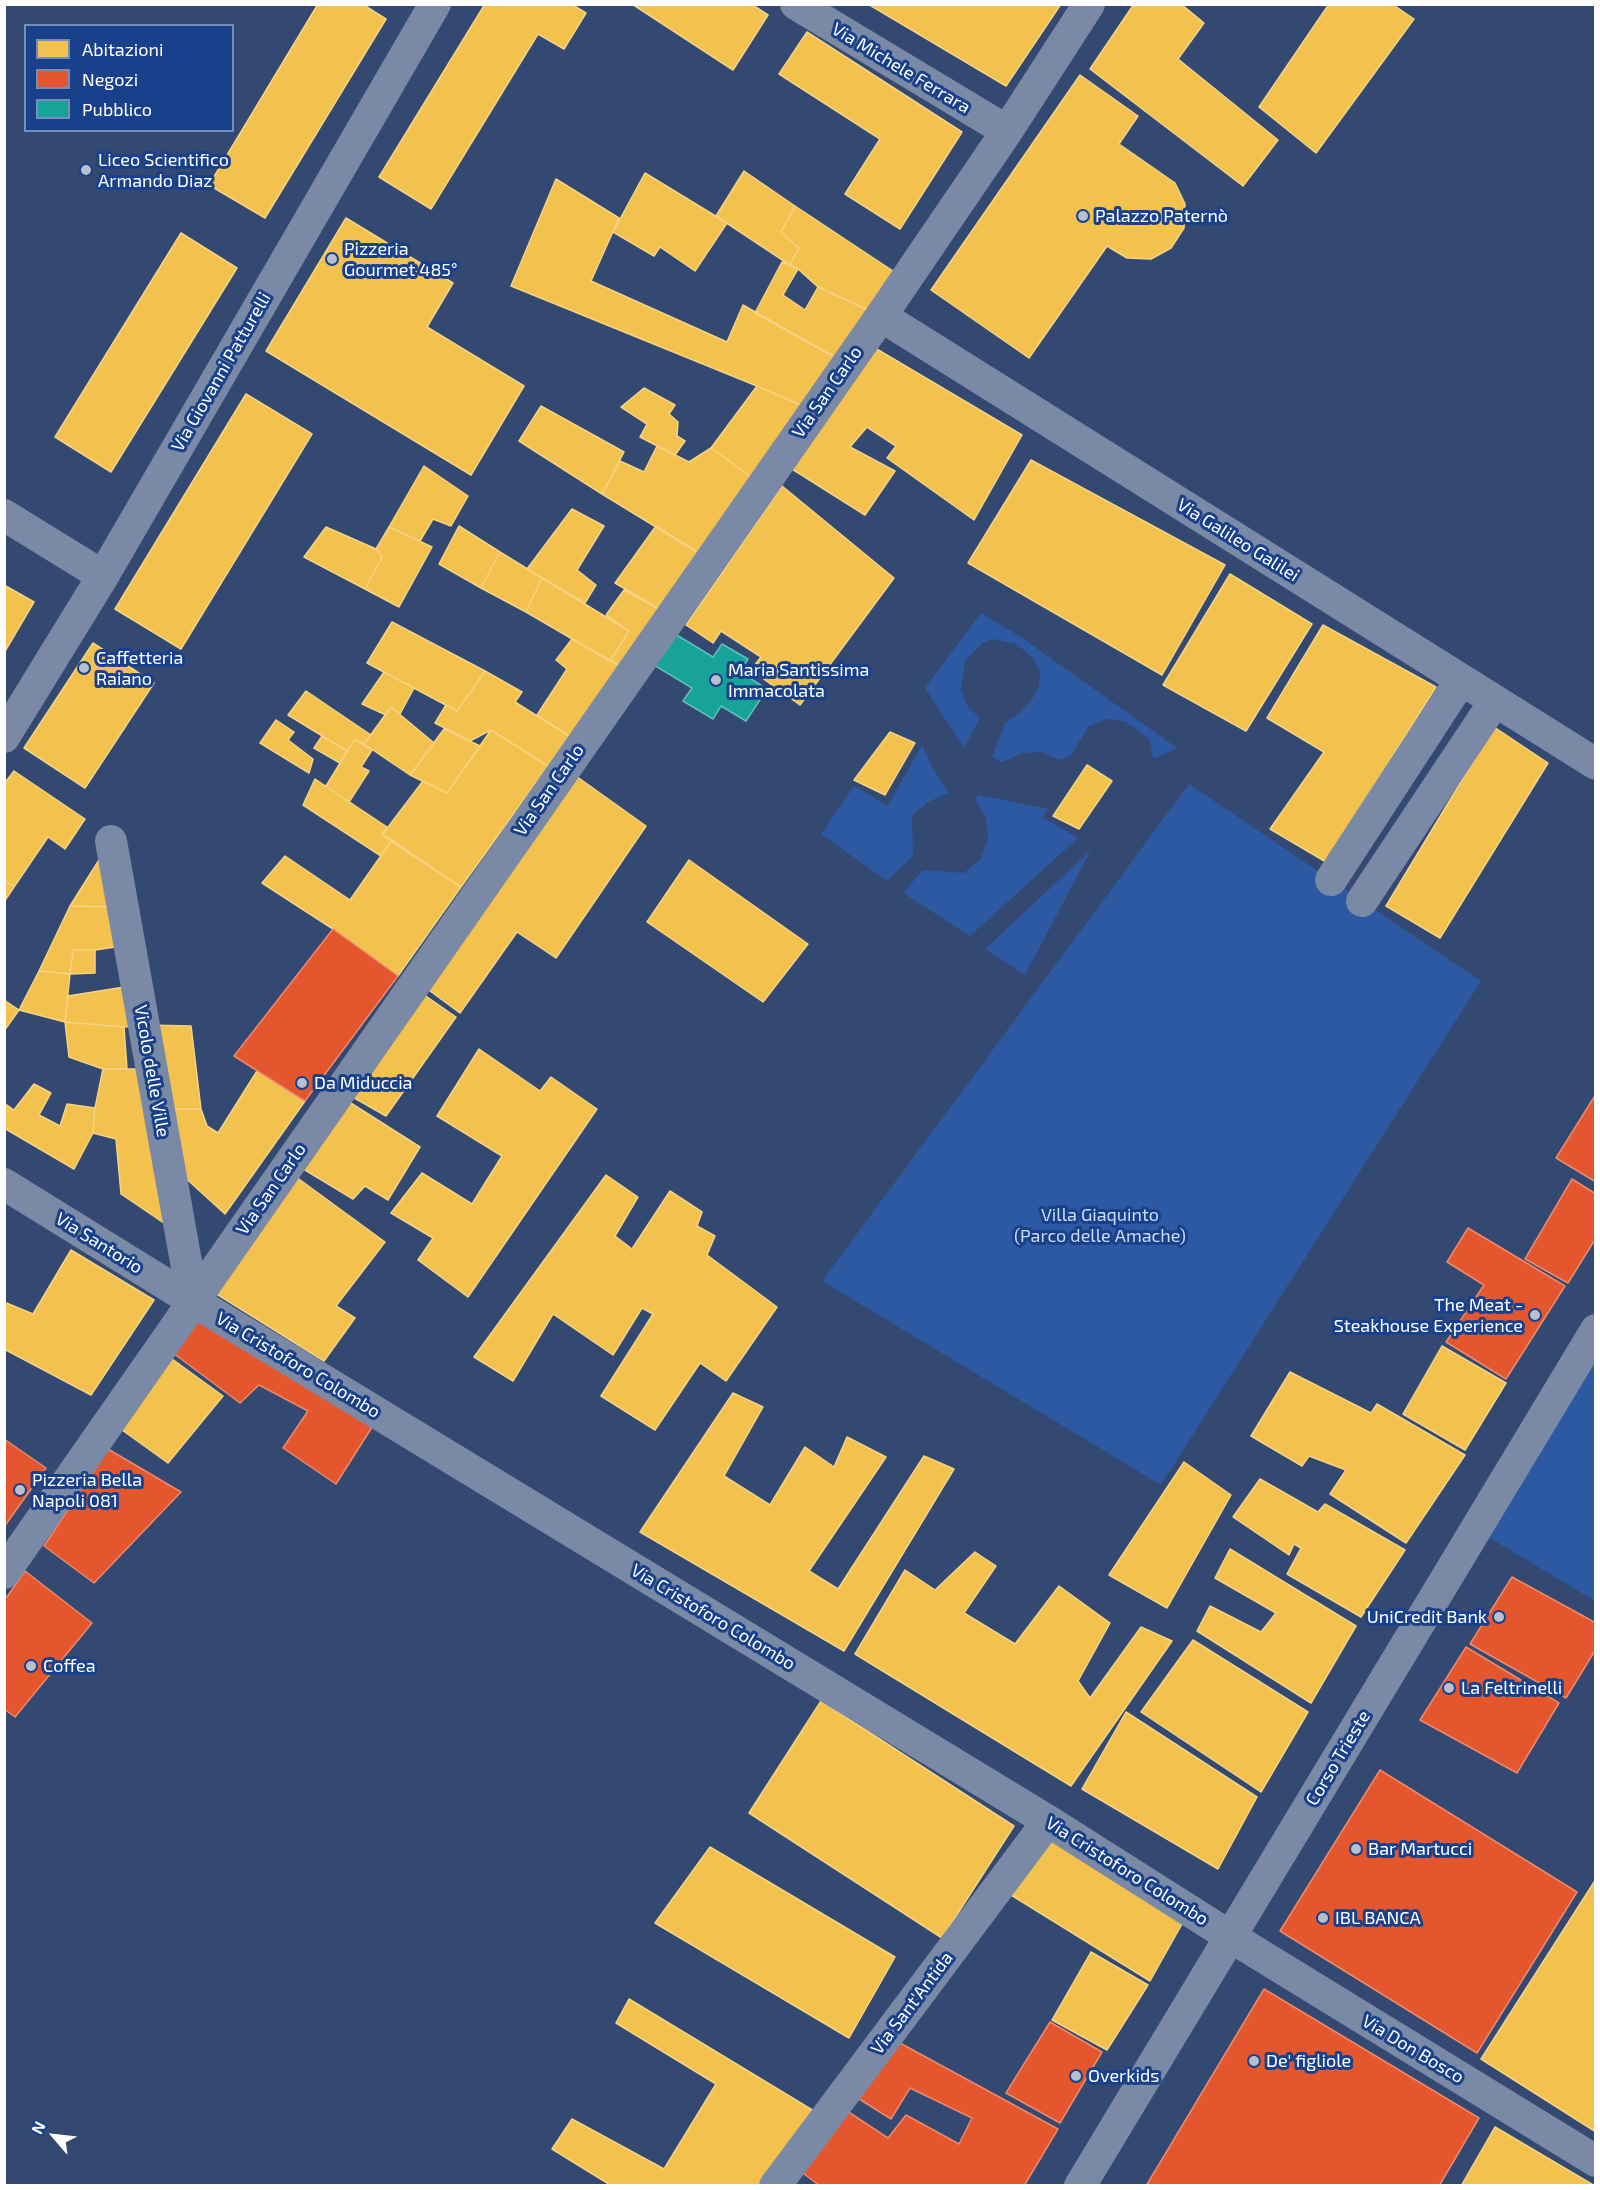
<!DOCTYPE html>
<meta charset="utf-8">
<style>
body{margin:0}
#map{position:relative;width:1600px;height:2190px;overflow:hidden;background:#334971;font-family:"Exo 2",sans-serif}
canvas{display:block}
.frame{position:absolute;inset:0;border:6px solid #fff;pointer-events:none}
.legend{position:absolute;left:24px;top:24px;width:210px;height:108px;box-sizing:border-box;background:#19418b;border:2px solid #758db9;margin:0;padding:8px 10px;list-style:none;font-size:18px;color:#fff}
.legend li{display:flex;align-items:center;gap:12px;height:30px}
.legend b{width:30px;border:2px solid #758db9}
.north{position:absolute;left:24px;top:2106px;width:60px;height:60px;-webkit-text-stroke:4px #19418b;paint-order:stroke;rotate:298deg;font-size:16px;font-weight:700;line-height:24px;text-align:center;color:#fff}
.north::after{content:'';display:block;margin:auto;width:21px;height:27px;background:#fff;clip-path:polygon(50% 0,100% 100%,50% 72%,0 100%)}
</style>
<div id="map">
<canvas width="1600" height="2190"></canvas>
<div class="frame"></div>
<ul class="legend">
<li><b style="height:16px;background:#f2c14e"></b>Abitazioni</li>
<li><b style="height:16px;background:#e4572e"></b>Negozi</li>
<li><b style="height:16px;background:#17a398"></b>Pubblico</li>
</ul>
<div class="north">N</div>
</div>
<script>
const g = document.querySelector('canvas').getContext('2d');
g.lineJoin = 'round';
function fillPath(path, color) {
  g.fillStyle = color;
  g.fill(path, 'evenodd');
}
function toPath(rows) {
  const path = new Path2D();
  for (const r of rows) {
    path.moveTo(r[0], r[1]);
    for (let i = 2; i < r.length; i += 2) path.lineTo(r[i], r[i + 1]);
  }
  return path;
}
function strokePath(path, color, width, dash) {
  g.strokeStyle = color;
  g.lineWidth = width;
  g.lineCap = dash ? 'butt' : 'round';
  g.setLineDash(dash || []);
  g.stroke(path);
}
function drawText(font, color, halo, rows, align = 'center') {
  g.font = font + ' "Exo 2",sans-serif';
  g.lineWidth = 6;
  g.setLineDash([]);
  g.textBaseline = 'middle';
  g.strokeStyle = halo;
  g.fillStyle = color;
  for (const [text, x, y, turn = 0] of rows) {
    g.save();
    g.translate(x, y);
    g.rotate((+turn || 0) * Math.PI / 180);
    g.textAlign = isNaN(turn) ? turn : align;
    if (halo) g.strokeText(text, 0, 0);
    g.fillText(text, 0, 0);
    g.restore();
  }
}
const green = toPath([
 [981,613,1021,637,1177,748,1153,759,1150,740,1126,722,1107,719,1089,726,1071,755,1059,760,1041,752,1023,753,1002,762,992,757,1005,723,1021,712,1032,699,1039,686,1040,671,1031,656,1016,644,993,639,982,643,965,661,961,690,968,707,980,718,964,748,925,688],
 [922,745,932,767,950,795,946,794,928,802,912,815,913,856,887,881,821,834,854,786,888,806],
 [1189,784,1481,981,1161,1485,822,1281],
 [978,795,1049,809,1042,817,1078,838,970,936,903,893,923,870,964,873,981,859,988,837,986,818,975,800],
 [1091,850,1025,975,985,949],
 [1595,1340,1595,1601,1480,1532]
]);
const homes = toPath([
 [318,4,362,4,386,19,265,218,209,185,318,4],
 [485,4,571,4,586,13,564,49,538,34,431,209,379,177,485,4],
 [632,4,751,4,768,15,733,70,632,4],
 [868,4,1061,4,1006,86,868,4],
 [1134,4,1181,4,1204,23,1178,59,1278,140,1243,186,1090,69,1134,4],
 [1329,4,1392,4,1414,19,1316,153,1259,107,1329,4],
 [807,32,962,132,900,229,845,194,880,139,779,74,807,32],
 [1080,75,1138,116,1119,144,1175,183,1185,204,1184,228,1171,248,1151,259,1127,258,1107,246,1029,358,931,290,1080,75],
 [744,171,795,206,781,232,799,248,790,265,716,216,744,171],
 [645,173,727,223,695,271,660,247,654,256,613,232,645,173],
 [556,179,619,218,591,281,727,342,743,305,847,364,814,411,757,386,511,286,556,179],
 [795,206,905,279,881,316,818,287,798,269,790,265,799,248,781,232,795,206],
 [346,218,453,283,427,327,524,386,471,475,266,351,346,218],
 [181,233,237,268,111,472,55,437,181,233],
 [782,262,798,269,783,295,805,310,818,287,881,316,847,364,755,313,782,262],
 [875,348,1022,435,974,520,887,458,896,446,867,427,850,447,895,471,865,515,792,469,875,348],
 [757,386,814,411,762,485,711,448,757,386],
 [644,388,675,405,669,414,678,422,677,436,685,441,675,455,640,437,647,424,621,407,644,388],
 [246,394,312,434,181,649,115,609,246,394],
 [541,406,624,452,602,494,519,441,541,406],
 [657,446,689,462,711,448,762,485,710,560,602,494,620,461,644,472,657,446],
 [1031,460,1225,565,1162,675,968,563,1031,460],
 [424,466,468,496,451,526,433,519,420,541,389,527,424,466],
 [782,486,894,578,800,705,751,670,761,657,721,631,713,643,686,625,782,486],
 [572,509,604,526,577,570,596,585,585,603,527,569,572,509],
 [459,526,500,552,481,588,439,564,459,526],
 [656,526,710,560,671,616,615,583,656,526],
 [326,527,376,549,382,557,365,589,304,557,326,527],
 [389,527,432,547,399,607,365,589,382,557,376,549,389,527],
 [500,552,542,578,526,612,481,588,500,552],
 [1230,574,1312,624,1246,731,1163,685,1230,574],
 [542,578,629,631,610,661,526,612,542,578],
 [4,585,34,602,4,653,4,585],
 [624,590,671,616,632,672,610,661,629,631,606,615,624,590],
 [392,622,485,671,457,711,367,663,392,622],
 [1323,625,1436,687,1326,862,1270,829,1324,752,1267,718,1323,625],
 [572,639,632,672,581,744,537,715,567,669,556,660,572,639],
 [93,643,154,683,85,788,24,748,93,643],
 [485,671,522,692,515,702,569,736,548,766,491,730,470,741,435,723,446,705,457,711,485,671],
 [384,672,414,688,400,714,391,707,386,715,362,704,384,672],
 [306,691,371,735,364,744,355,739,347,751,288,715,306,691],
 [391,707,434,743,410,775,364,744,391,707],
 [276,720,294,732,288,740,313,759,309,773,260,743,276,720],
 [1494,727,1548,763,1440,938,1386,906,1494,727],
 [444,729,480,746,447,793,410,775,444,729],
 [491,730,548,766,461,887,382,835,423,781,447,793,491,730],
 [890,732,915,743,885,795,854,780,890,732],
 [322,736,347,751,340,763,314,748,322,736],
 [355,739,372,750,361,767,369,771,349,802,326,786,355,739],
 [1087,765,1112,781,1079,829,1053,816,1087,765],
 [14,771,85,819,65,849,48,837,14,887,4,880,4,784,14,771],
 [576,776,646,826,556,958,517,932,460,1013,426,988,576,776],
 [315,779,387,827,382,835,392,840,381,856,303,805,315,779],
 [392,840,461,887,398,976,333,929,262,883,285,856,350,900,392,840],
 [111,841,123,907,70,906,111,841],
 [689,860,808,944,763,1002,647,922,689,860],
 [4,880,14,887,4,902,4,880],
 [70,906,123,907,129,945,95,950,73,950,70,974,39,971,70,906],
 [73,950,95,950,95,973,70,974,73,950],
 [39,971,70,974,65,1022,19,1010,39,971],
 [137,985,144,1025,124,1027,65,1022,68,996,137,985],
 [420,992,456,1017,386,1116,351,1096,420,992],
 [4,1000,19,1010,4,1031,4,1000],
 [65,1022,124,1027,127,1069,103,1069,69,1057,65,1022],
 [144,1025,191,1026,201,1109,159,1109,144,1025],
 [479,1049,540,1091,551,1077,597,1109,468,1297,418,1260,433,1238,391,1213,422,1173,472,1204,502,1156,437,1116,479,1049],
 [103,1069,152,1069,180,1234,121,1194,116,1139,93,1133,95,1108,103,1069],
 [257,1071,305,1101,225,1214,168,1162,159,1109,201,1109,207,1126,218,1133,257,1071],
 [34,1084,51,1093,39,1115,60,1126,67,1104,95,1108,93,1133,74,1169,4,1128,4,1103,14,1110,34,1084],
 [346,1100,420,1147,388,1200,365,1186,353,1199,300,1167,346,1100],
 [292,1174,385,1242,336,1306,355,1318,324,1361,215,1293,292,1174],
 [606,1175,638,1197,615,1236,632,1249,670,1191,702,1212,697,1226,715,1236,707,1255,777,1307,726,1381,700,1363,655,1430,601,1396,653,1314,642,1308,613,1355,553,1314,513,1381,474,1357,606,1175],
 [71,1250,154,1300,91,1395,4,1349,4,1302,33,1314,71,1250],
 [1442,1346,1506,1383,1465,1450,1403,1414,1442,1346],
 [168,1356,223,1396,168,1463,122,1430,168,1356],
 [1290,1372,1371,1413,1377,1404,1465,1455,1406,1543,1330,1494,1346,1470,1309,1456,1302,1466,1251,1436,1290,1372],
 [733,1393,763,1407,724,1476,770,1505,805,1447,834,1467,847,1437,886,1457,809,1571,838,1589,924,1456,954,1469,844,1651,640,1532,733,1393],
 [1184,1462,1231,1495,1167,1608,1109,1575,1184,1462],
 [1260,1479,1318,1512,1325,1504,1405,1550,1361,1617,1287,1574,1301,1548,1294,1544,1289,1555,1233,1517,1260,1479],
 [1230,1549,1356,1626,1311,1703,1197,1631,1210,1606,1261,1632,1276,1613,1215,1578,1230,1549],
 [975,1552,996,1566,964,1613,1015,1644,1059,1586,1110,1623,1078,1681,1090,1698,1141,1627,1172,1641,1071,1786,855,1654,905,1570,935,1590,975,1552],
 [1193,1640,1308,1712,1261,1792,1141,1712,1193,1640],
 [821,1701,1014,1826,942,1938,749,1813,821,1701],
 [1126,1712,1257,1797,1218,1869,1082,1789,1126,1712],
 [1050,1827,1187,1915,1150,1981,1003,1890,1050,1827],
 [710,1847,895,1957,849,2038,655,1923,710,1847],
 [1596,1879,1596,2132,1481,2059,1596,1879],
 [1091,1952,1148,1985,1107,2050,1052,2020,1091,1952],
 [629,1999,819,2114,766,2186,612,2186,552,2149,572,2119,664,2169,716,2084,616,2023,629,1999],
 [1495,2127,1595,2186,1461,2186,1495,2127]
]);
const shops = toPath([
 [333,929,398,976,305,1101,234,1056,333,929],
 [1596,1094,1596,1182,1556,1158,1596,1094],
 [1572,1179,1596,1194,1596,1238,1568,1283,1525,1259,1572,1179],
 [1468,1228,1565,1286,1506,1379,1446,1342,1484,1285,1447,1262,1468,1228],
 [198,1313,374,1424,336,1484,283,1448,308,1411,259,1385,240,1403,173,1353,198,1313],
 [4,1439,46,1468,4,1527,4,1439],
 [108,1449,181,1492,94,1583,44,1546,108,1449],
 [25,1571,92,1623,15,1717,4,1709,4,1601,25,1571],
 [1512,1577,1596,1623,1596,1649,1566,1698,1470,1644,1512,1577],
 [1466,1647,1559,1703,1517,1773,1420,1720,1466,1647],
 [1380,1770,1577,1892,1477,2053,1280,1931,1380,1770],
 [1264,1989,1479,2118,1439,2186,1146,2186,1264,1989],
 [1050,2022,1102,2052,1060,2123,1006,2093,1050,2022],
 [900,2043,1058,2129,1024,2186,820,2186,800,2171,847,2111,888,2138,906,2115,959,2144,972,2118,910,2088,891,2119,856,2097,900,2043]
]);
const public = toPath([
 [675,634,713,657,722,644,748,659,740,672,767,689,746,721,721,706,713,719,683,701,692,688,654,665,675,634]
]);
const minor = toPath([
 [796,4,1007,131],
 [881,316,1596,764],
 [4,515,103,576],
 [4,737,103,576,435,4],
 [111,841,193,1301],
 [1331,880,1461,680],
 [1362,901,1495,701],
 [4,1184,193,1301,1048,1821,1231,1937,1596,2161],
 [4,1573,881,316,1007,131,1089,4],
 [775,2186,1048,1821],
 [1080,2186,1596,1330]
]);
const markers = [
 [86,170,6,"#b8bfcd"],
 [1083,216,6,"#b8bfcd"],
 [332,259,6,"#b8bfcd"],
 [84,668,6,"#b8bfcd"],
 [716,680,6,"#b8bfcd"],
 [302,1083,6,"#b8bfcd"],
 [1535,1315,6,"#b8bfcd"],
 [20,1490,6,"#b8bfcd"],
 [1499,1617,6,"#b8bfcd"],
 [31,1666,6,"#b8bfcd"],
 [1449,1688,6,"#b8bfcd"],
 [1356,1849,6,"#b8bfcd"],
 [1323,1918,6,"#b8bfcd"],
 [1254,2061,6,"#b8bfcd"],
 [1076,2076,6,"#b8bfcd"]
];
const streetNames = [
 ["Via Michele Ferrara",901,68,31],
 ["Via Giovanni Patturelli",221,372,-60],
 ["Via San Carlo",827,392,-55],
 ["Via Galileo Galilei",1238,540,32],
 ["Via San Carlo",549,790,-55],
 ["Vicolo delle Ville",152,1071,80],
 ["Via San Carlo",271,1189,-55],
 ["Via Santorio",99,1243,32],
 ["Via Cristoforo Colombo",298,1365,31],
 ["Via Cristoforo Colombo",713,1617,31],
 ["Corso Trieste",1338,1758,-59],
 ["Via Cristoforo Colombo",1127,1871,32],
 ["Via Sant'Antida",912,2003,-53],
 ["Via Don Bosco",1413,2049,31]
];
const poiNames = [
 ["Liceo Scientifico",98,160],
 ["Armando Diaz",98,181],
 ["Palazzo Paternò",1095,216],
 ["Pizzeria",344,249],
 ["Gourmet 485°",344,270],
 ["Caffetteria",96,658],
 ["Raiano",96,679],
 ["Maria Santissima",728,670],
 ["Immacolata",728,691],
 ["Da Miduccia",314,1083],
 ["The Meat -",1523,1305,"right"],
 ["Steakhouse Experience",1523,1326,"right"],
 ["Pizzeria Bella",32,1480],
 ["Napoli 081",32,1501],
 ["UniCredit Bank",1487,1617,"right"],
 ["Coffea",43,1666],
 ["La Feltrinelli",1461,1688],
 ["Bar Martucci",1368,1849],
 ["IBL BANCA",1335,1918],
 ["De' figliole",1266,2061],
 ["Overkids",1088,2076]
];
const parkNames = [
 ["Villa Giaquinto",1100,1215],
 ["(Parco delle Amache)",1100,1236]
];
fillPath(green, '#2d58a2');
fillPath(homes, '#f2c14e');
strokePath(homes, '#f6d483', 1.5);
fillPath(shops, '#e4572e');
strokePath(shops, '#ec896d', 1.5);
fillPath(public, '#17a398');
strokePath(public, '#5dbfb7', 1.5);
strokePath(minor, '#7a8aa6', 32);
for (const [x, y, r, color] of markers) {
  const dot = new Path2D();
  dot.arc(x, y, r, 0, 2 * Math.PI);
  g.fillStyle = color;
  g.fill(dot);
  strokePath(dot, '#19418b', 2);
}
drawText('18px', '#fff', '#19418b', streetNames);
drawText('18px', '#fff', '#19418b', poiNames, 'left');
drawText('18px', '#cadcfa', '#19418b', parkNames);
</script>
